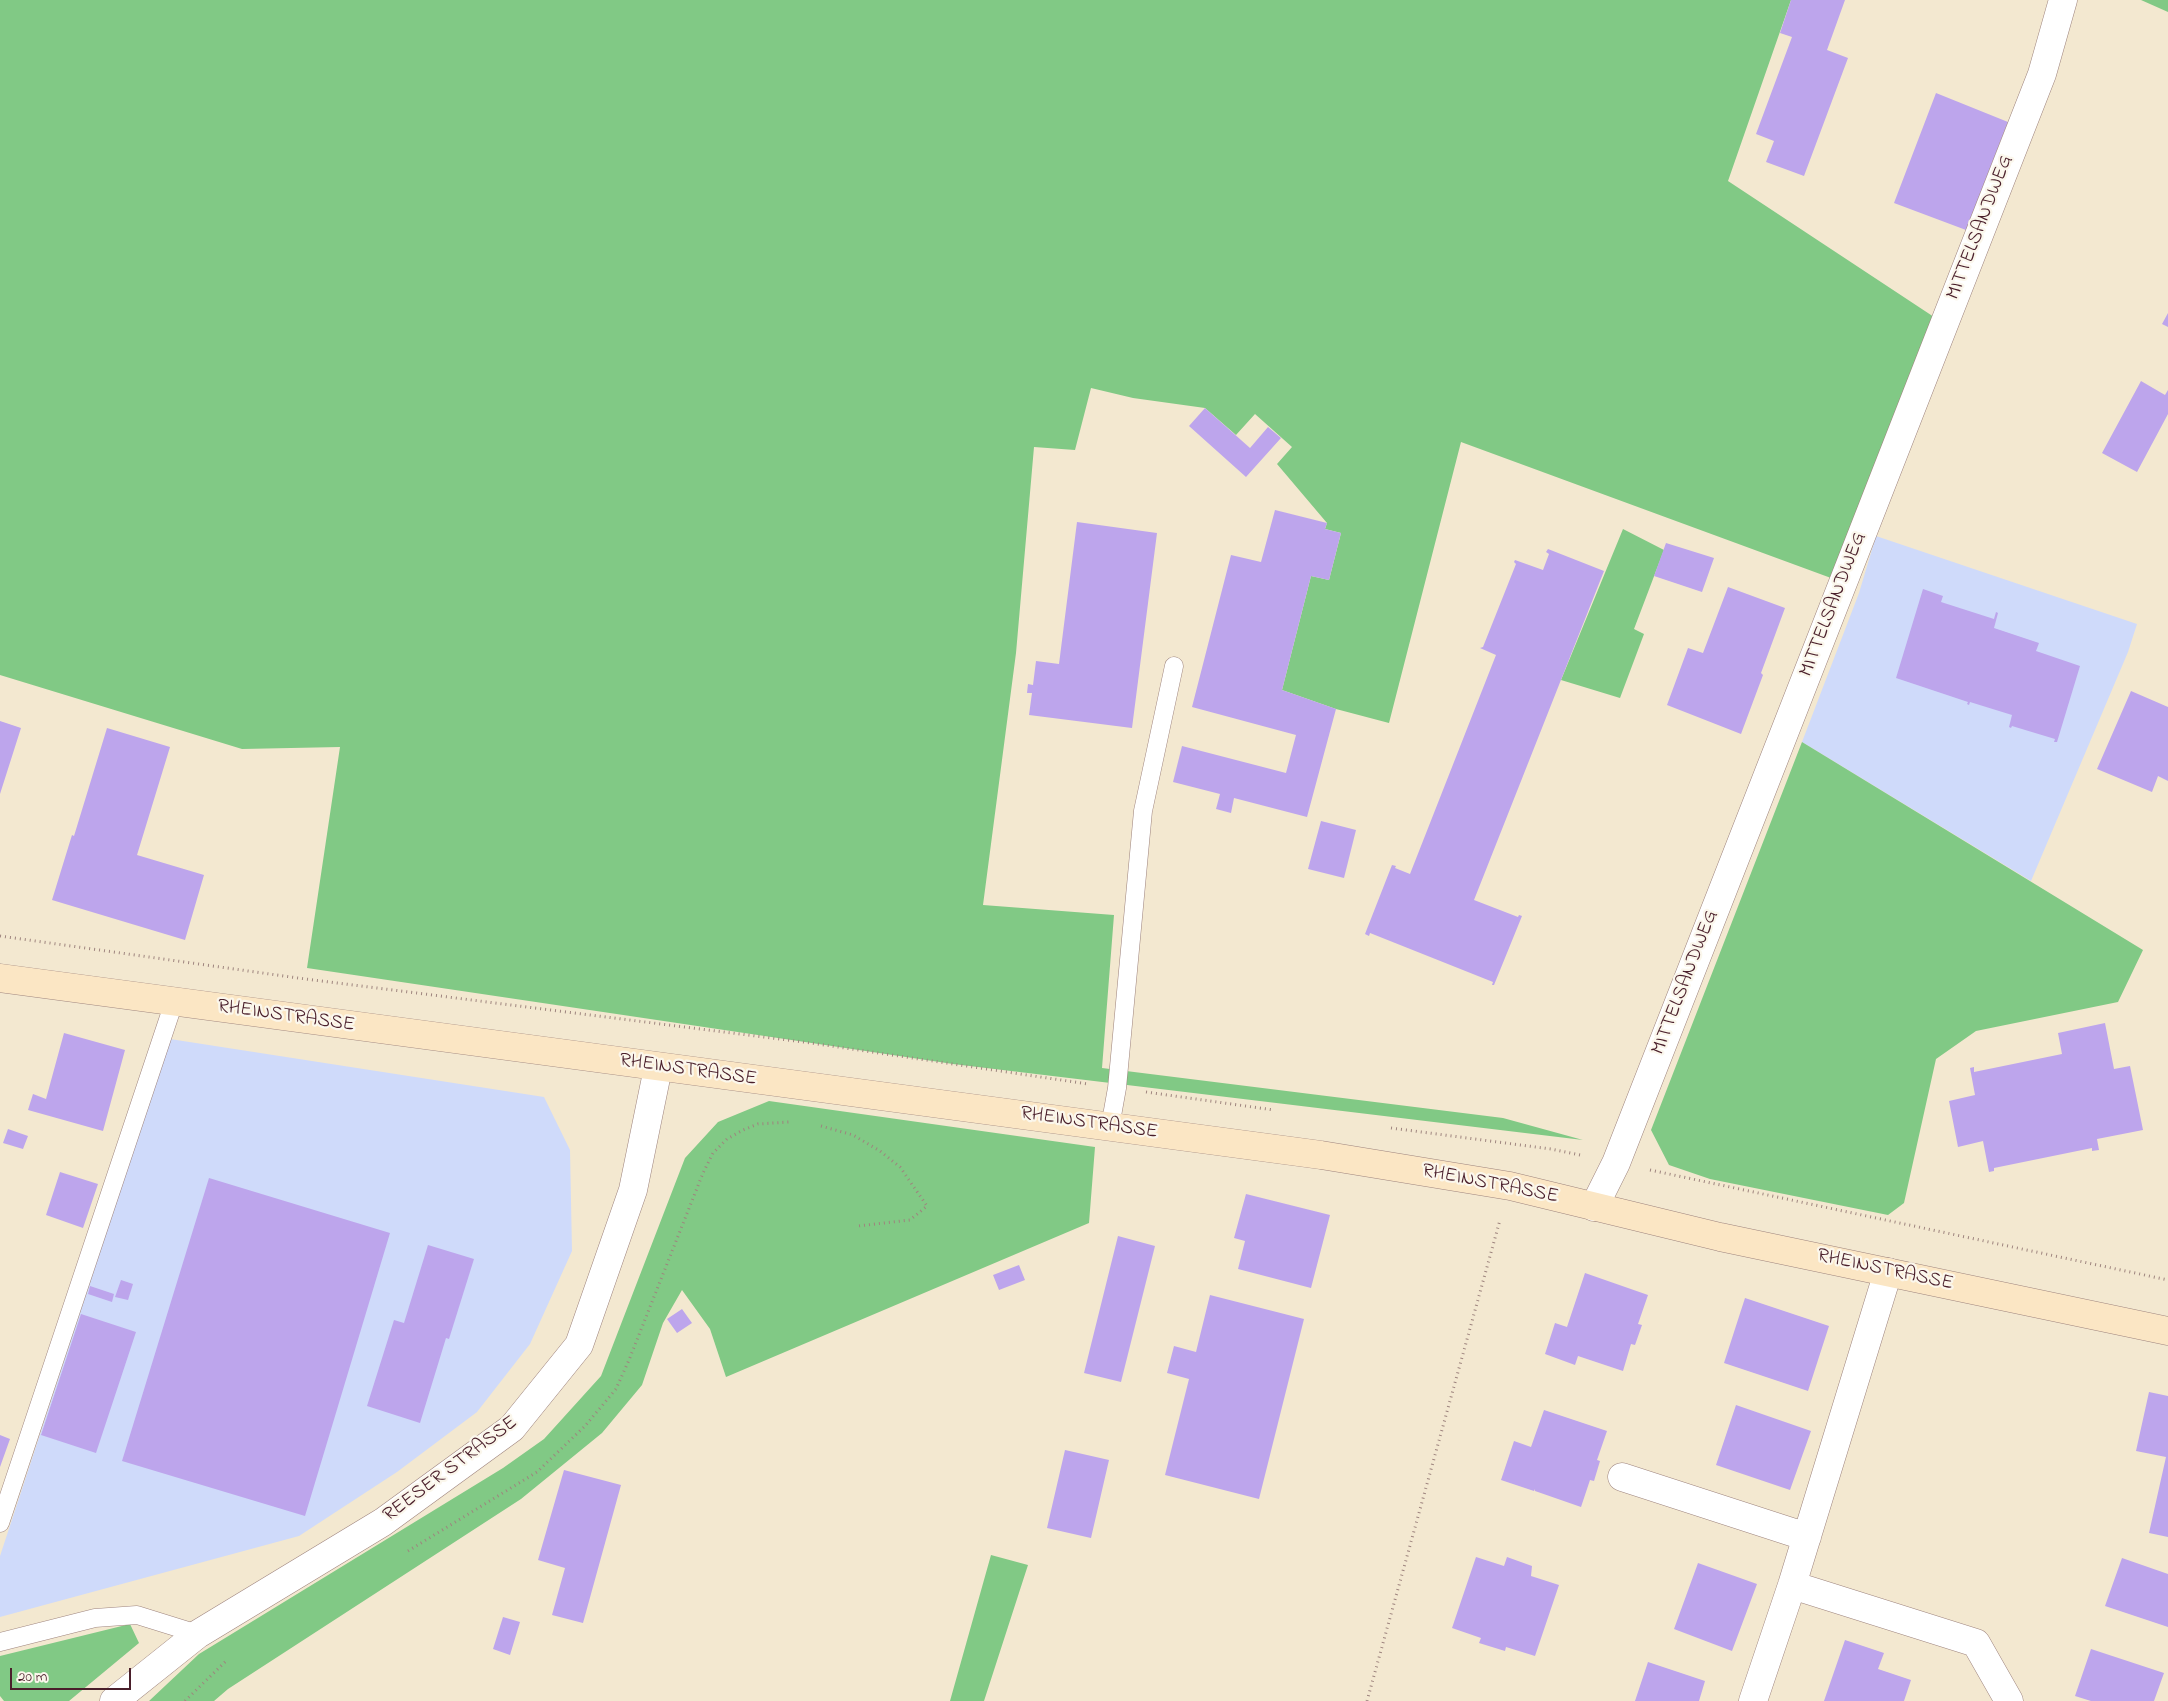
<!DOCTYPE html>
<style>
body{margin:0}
#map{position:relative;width:2168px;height:1701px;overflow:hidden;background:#f3e8d0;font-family:"Indie Flower",sans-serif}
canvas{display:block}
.scale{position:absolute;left:10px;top:1668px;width:121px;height:22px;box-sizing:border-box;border:2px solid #4a1f2b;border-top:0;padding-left:6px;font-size:15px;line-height:18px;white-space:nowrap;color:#4a1f2b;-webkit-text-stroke:4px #fbf7ec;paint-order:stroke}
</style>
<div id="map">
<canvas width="2168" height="1701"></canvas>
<div class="scale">20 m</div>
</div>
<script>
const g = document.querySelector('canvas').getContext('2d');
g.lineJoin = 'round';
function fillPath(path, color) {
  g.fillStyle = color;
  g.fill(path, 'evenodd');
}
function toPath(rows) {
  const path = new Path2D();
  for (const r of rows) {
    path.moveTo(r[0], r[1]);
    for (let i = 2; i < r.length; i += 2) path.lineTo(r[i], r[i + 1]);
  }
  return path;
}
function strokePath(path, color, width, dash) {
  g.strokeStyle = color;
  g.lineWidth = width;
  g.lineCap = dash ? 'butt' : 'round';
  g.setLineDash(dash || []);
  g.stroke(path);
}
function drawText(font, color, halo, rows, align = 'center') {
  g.font = font + ' "Indie Flower",sans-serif';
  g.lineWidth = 4.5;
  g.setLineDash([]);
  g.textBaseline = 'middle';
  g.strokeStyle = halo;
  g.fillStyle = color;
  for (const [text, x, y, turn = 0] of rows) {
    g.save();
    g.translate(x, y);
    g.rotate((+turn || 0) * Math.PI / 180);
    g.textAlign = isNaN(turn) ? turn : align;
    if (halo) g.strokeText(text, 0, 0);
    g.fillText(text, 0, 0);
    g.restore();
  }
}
const built = toPath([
 [1876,536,2137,624,2128,652,2031,881,1802,742,1859,593],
 [170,1039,544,1097,570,1150,572,1251,530,1344,477,1412,397,1472,299,1536,0,1617,0,1556]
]);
const green = toPath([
 [0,0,1791,0,1728,181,1934,317,1831,578,1461,442,1389,723,1336,709,1282,690,1311,576,1329,580,1341,533,1325,529,1327,523,1277,464,1292,447,1255,414,1236,435,1205,408,1133,398,1091,388,1075,450,1034,447,1016,653,983,905,1114,915,1102,1068,1503,1118,1583,1140,953,1064,307,968,340,747,242,749,0,675],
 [2141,0,2168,0,2168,12],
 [1623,529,1664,550,1634,629,1644,634,1620,698,1561,680],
 [1802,742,2143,950,2118,1002,1976,1031,1936,1059,1904,1203,1888,1215,1710,1179,1669,1165,1651,1130],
 [769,1101,1095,1147,1089,1223,726,1377,710,1329,682,1290,663,1323,642,1385,602,1433,521,1499,228,1689,214,1701,149,1701,199,1654,503,1468,544,1439,601,1376,685,1158,718,1122],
 [991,1555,1028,1565,984,1701,950,1701],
 [130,1624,139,1643,69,1701,4,1701,0,1696,0,1656]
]);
const building = toPath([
 [1791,0,1845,0,1827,50,1848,58,1804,176,1766,162,1774,141,1756,134,1792,37,1780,33],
 [1936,93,2008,122,1966,230,1894,203],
 [2168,313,2168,327,2162,324],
 [2141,381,2165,395,2168,390,2168,414,2137,472,2102,453],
 [1205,408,1250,448,1268,427,1281,438,1246,477,1189,426],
 [1275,510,1327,523,1325,529,1341,533,1329,580,1311,576,1282,690,1336,709,1307,817,1234,798,1231,813,1216,809,1220,794,1173,782,1182,746,1286,773,1296,735,1192,707,1231,555,1261,562],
 [1077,522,1157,533,1132,728,1029,715,1032,693,1027,693,1028,684,1033,685,1036,661,1059,664],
 [1666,543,1714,558,1702,592,1654,576],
 [1548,549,1604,571,1474,900,1518,917,1519,915,1522,916,1494,985,1492,985,1493,982,1370,933,1369,936,1365,934,1392,865,1396,866,1395,868,1410,874,1496,655,1480,648,1483,647,1516,564,1514,562,1515,560,1543,570,1549,554,1546,552],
 [1728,587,1785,608,1761,673,1763,675,1741,734,1667,705,1688,648,1703,653],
 [1923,589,1943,596,1941,602,1994,619,1996,612,1998,613,1994,628,2039,643,2036,651,2080,666,2057,742,2054,742,2055,739,2012,726,2011,728,2009,727,2012,715,1970,702,1969,705,1967,704,1968,702,1896,678],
 [2131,691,2168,707,2168,781,2158,776,2152,792,2097,769],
 [0,721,21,728,0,794],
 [107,728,170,747,137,855,204,875,185,940,52,900,72,835,74,836],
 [1321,821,1356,830,1344,878,1308,869],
 [2105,1023,2114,1069,2130,1066,2143,1130,2097,1139,2099,1150,2092,1151,2092,1148,1994,1168,1994,1171,1989,1172,1983,1141,1958,1147,1949,1101,1975,1095,1970,1068,1974,1067,1974,1072,2062,1054,2058,1033],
 [64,1033,125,1050,103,1131,28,1110,33,1094,46,1099],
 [8,1129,28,1136,23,1149,3,1143],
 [60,1172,98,1184,83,1228,46,1215],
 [209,1178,390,1233,305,1516,122,1461],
 [1246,1194,1330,1215,1311,1288,1238,1269,1245,1241,1234,1238],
 [1118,1236,1155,1246,1121,1382,1084,1373],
 [428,1245,474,1259,449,1339,446,1338,420,1423,367,1406,394,1320,404,1323],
 [1019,1265,1025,1280,999,1290,993,1275],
 [1585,1273,1648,1295,1638,1324,1642,1325,1635,1345,1631,1344,1623,1371,1578,1356,1575,1365,1545,1354,1555,1323,1567,1327],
 [121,1280,133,1284,128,1300,115,1297],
 [90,1286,114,1294,112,1302,88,1294],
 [1210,1295,1304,1319,1259,1499,1165,1475,1189,1379,1167,1373,1174,1346,1196,1352],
 [1745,1298,1829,1326,1808,1391,1724,1363],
 [682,1309,692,1323,677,1333,667,1319],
 [81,1314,136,1332,96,1453,41,1435],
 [2149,1392,2168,1396,2168,1537,2149,1533,2166,1457,2136,1451],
 [1736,1405,1811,1431,1790,1490,1716,1465],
 [1544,1410,1607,1431,1597,1460,1600,1461,1594,1481,1590,1480,1581,1507,1535,1491,1535,1489,1534,1491,1501,1480,1514,1441,1531,1447],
 [0,1435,10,1439,0,1467],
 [1065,1450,1109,1460,1091,1538,1047,1528],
 [564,1470,621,1485,583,1623,552,1615,565,1568,538,1560],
 [1476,1557,1504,1566,1507,1557,1532,1566,1531,1576,1559,1585,1535,1656,1506,1647,1505,1651,1479,1643,1481,1638,1452,1628],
 [2122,1558,2168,1574,2168,1627,2105,1606],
 [1698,1563,1757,1584,1732,1651,1674,1629],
 [503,1617,520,1622,510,1655,493,1649],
 [1845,1640,1884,1653,1878,1669,1911,1680,1904,1701,1824,1701],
 [2091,1649,2164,1673,2154,1701,2091,1701,2075,1696],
 [1648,1662,1705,1681,1699,1701,1635,1701]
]);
const path = toPath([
 [0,936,298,978,811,1043,1088,1084],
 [1146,1092,1274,1110],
 [821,1126,853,1135,880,1151,900,1167,927,1206,910,1220,858,1226],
 [1391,1128,1551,1149,1580,1155],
 [1650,1170,2168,1280],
 [408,1551,537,1472,585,1426,616,1389,629,1360,703,1173,713,1153,727,1139,743,1130,758,1124,789,1122],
 [185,1701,226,1661],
 [1367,1701,1500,1220]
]);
const service = toPath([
 [1110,1127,1117,1088,1143,811,1174,666],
 [0,1523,174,1002],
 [0,1642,95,1618,137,1615,198,1634]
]);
const minor = toPath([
 [1594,1207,1616,1163,2042,74,2063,0],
 [1622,1477,1807,1537],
 [1792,1585,1976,1643,2009,1701],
 [1753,1701,1792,1585,1888,1272]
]);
const tertiary = toPath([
 [114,1701,198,1634,383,1522,512,1428,579,1345,633,1190,658,1068]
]);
const secondary = toPath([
 [0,978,1321,1155,1510,1186,1720,1237,2168,1331]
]);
const streetNames = [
 ["MITTELSANDWEG",1981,228,-69],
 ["MITTELSANDWEG",1834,605,-69],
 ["MITTELSANDWEG",1686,983,-69],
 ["RHEINSTRASSE",286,1017,8],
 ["RHEINSTRASSE",688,1071,8],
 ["RHEINSTRASSE",1089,1124,8],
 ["RHEINSTRASSE",1490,1185,11],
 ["RHEINSTRASSE",1885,1271,12],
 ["REESER STRASSE",451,1470,-37]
];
fillPath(built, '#cfdafa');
fillPath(green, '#81c985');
fillPath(building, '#bda5ec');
strokePath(service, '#9e847e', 19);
strokePath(minor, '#9e847e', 29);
strokePath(tertiary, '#9e847e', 29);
strokePath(secondary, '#9e847e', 29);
strokePath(path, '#9e847e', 3, [1, 4]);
strokePath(service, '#fff', 18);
strokePath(minor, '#fff', 28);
strokePath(tertiary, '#fff', 28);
strokePath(secondary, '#fbe6c4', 28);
drawText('20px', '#4a1f2b', '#fbf7ec', streetNames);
</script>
